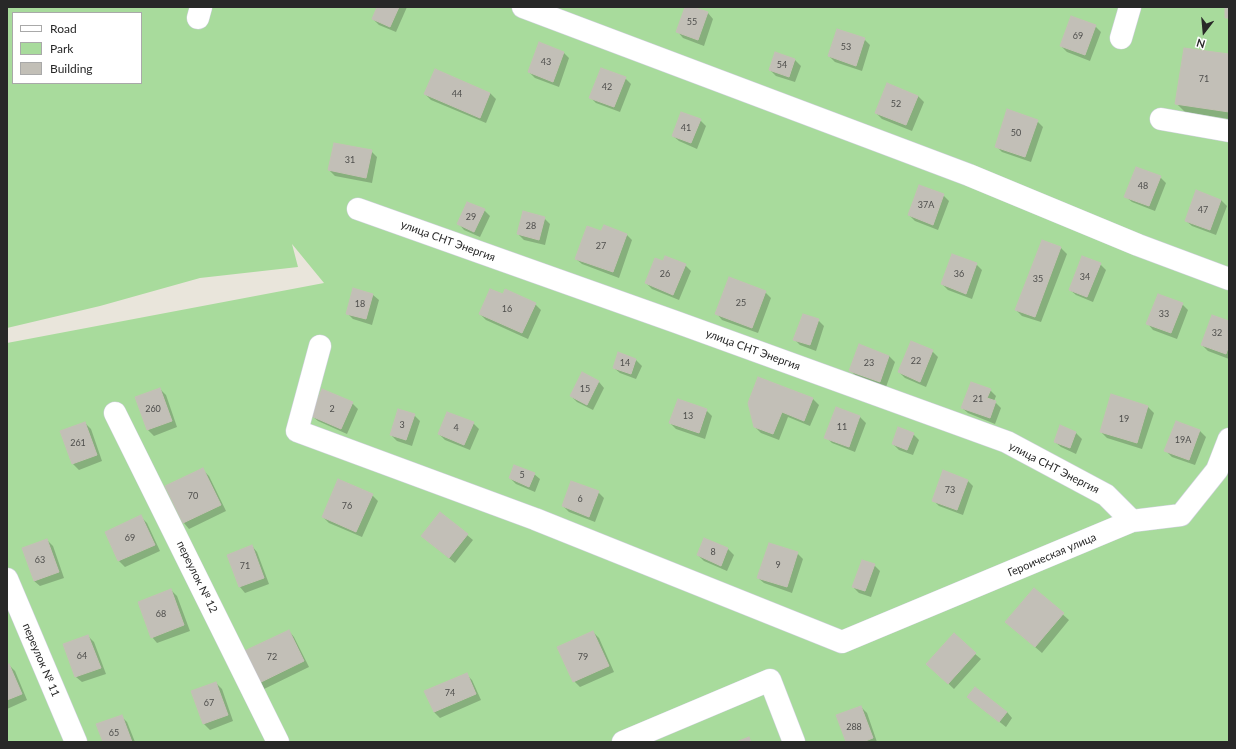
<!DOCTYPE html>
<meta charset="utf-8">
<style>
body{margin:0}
#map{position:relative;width:1236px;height:749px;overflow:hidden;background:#e9e5db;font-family:Lato,sans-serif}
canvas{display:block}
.frame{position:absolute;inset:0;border:8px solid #282828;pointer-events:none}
.legend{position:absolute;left:12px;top:12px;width:130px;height:72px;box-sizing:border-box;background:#fff;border:1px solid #a9a9a9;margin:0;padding:5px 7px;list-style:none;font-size:12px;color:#282828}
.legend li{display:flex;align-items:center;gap:8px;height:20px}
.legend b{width:20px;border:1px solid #a9a9a9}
.north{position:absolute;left:1184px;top:12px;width:40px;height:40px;-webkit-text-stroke:3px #fff;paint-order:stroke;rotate:196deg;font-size:11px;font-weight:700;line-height:16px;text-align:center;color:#282828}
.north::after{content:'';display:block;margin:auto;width:14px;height:18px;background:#282828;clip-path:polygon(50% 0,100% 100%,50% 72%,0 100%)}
</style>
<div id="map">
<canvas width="1236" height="749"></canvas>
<div class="frame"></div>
<ul class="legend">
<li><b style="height:5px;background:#fff"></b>Road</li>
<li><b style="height:11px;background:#a8db9c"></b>Park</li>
<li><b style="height:11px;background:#c2bfb7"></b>Building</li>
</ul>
<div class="north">N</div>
</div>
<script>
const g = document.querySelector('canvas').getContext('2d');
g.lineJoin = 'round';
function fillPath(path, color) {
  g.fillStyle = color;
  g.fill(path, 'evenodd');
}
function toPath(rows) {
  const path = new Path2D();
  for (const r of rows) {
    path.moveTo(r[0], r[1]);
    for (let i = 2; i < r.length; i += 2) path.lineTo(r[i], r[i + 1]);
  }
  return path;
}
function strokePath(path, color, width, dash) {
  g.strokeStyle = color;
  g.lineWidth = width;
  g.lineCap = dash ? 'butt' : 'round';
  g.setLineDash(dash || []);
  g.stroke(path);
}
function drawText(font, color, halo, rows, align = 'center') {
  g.font = font + ' Lato,sans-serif';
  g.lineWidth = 3.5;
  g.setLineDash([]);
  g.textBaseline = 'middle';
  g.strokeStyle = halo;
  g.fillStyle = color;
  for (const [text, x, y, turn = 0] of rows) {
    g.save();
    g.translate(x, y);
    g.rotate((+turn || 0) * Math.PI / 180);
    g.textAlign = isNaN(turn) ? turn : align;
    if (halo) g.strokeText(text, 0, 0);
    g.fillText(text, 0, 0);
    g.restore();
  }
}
const green = toPath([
 [7,7,1229,7,1229,742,7,742,7,343,324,283,292,244,298,267,200,278,100,306,7,328],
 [13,13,141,13,141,83,13,83]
]);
const shadow = toPath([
 [378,7,407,7,396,32,379,25,373,19],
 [686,7,708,13,713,19,704,46,683,38,678,32],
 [1095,26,1101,32,1090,61,1067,52,1061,46],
 [864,39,870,45,862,71,835,62,829,56],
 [563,52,569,58,559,87,535,78,529,72],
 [776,53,795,60,801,66,795,82,776,76,770,70],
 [1229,55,1229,119,1185,112,1176,103],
 [625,78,631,84,620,112,596,103,591,98],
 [490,93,496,99,486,123,431,100,425,94],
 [918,96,924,102,912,131,882,119,876,113],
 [700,120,706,126,697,149,679,141,673,136],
 [1037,121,1043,127,1031,162,1002,152,996,146],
 [371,151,377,157,372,183,335,176,329,170],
 [1160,177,1166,183,1155,211,1132,202,1126,197],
 [943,195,949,201,938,230,915,221,909,215],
 [1221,200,1227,206,1216,235,1192,226,1186,221],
 [484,210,490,216,480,237,464,230,459,224],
 [544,218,550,224,545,245,524,240,518,234],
 [602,232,626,234,632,240,619,278,582,264,576,259],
 [1043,241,1061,248,1067,254,1041,322,1022,316,1016,310],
 [664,263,685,265,691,271,679,300,652,289,646,283],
 [976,264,982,270,972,299,948,290,942,284],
 [1100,264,1106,270,1093,302,1076,295,1070,290],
 [354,289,373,295,379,300,372,325,353,319,347,313],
 [765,292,771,298,758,333,722,320,717,314],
 [535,304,541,310,528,339,486,320,480,314],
 [1182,304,1188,310,1177,339,1153,330,1148,324],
 [818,320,824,326,816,351,800,345,794,339],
 [1229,322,1229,359,1208,351,1202,345],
 [859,346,889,356,895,362,886,387,856,376,850,370],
 [932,351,938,357,926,387,905,378,899,372],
 [636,360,642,366,636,379,620,373,614,368],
 [582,374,599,382,604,388,593,410,577,402,571,396],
 [759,378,813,399,819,405,810,426,788,417,779,440,761,433,755,427],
 [160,389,166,395,177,427,154,436,148,430],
 [990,390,996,396,994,401,1001,408,995,424,968,413,962,408],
 [1112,395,1148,407,1154,413,1142,449,1107,438,1101,432],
 [352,403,358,409,347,434,318,421,312,416],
 [836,409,860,417,866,423,855,452,832,443,826,437],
 [706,410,712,416,705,439,676,429,670,423],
 [414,415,420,421,412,446,397,441,391,435],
 [1176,422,1200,431,1206,437,1195,465,1172,457,1166,451],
 [85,423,91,429,102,461,79,470,73,464],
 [473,423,479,429,470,450,445,440,439,434],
 [1061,427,1076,433,1082,439,1076,454,1061,447,1055,442],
 [913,434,919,440,913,455,899,450,893,444],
 [203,470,209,476,226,511,189,529,184,523,167,487],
 [534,474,540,479,535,492,516,484,510,478],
 [967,480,973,486,963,515,939,506,933,500],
 [598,492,604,498,595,522,569,512,563,506],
 [372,495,378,501,362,537,329,523,323,517],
 [141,517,147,523,160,551,125,567,119,561,106,532],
 [467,535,473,540,455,563,422,536],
 [47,540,53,546,64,578,40,586,34,581],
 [704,540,728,549,734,555,727,571,704,561,698,555],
 [252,546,257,552,269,584,245,593,240,587,228,555],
 [797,553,803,559,792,593,764,583,758,578],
 [874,565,880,571,871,597,859,593,853,587],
 [1034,589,1069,620,1042,653,1006,622],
 [171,590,177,596,190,631,157,643,152,637],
 [289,631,294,637,309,667,262,690,241,653],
 [593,632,599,638,614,672,580,687,574,681],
 [88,636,94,642,106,674,82,682,76,677],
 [975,654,981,659,954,689,933,669],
 [9,665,15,671,27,700,7,709,7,666],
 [466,674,472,680,481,700,440,718,434,712],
 [216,683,222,689,233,721,210,730,204,724],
 [968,697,1007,712,1012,718,1006,727],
 [861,707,867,713,877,742,847,742],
 [121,716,127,722,135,742,104,742]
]);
const building = toPath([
 [377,7,399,7,390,27,372,19,377,7],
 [685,7,693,7,708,12,698,40,676,32,685,7],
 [1225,7,1229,7,1229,18,1225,18,1225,7],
 [1071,16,1096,25,1085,55,1060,46,1071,16],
 [837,29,865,38,856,66,828,56,837,29],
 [539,42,564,52,553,82,528,72,539,42],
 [1184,48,1229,54,1229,112,1175,104,1184,48],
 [775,52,795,59,789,77,769,70,775,52],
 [601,68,626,77,614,107,589,98,601,68],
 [435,69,490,93,480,118,424,94,435,69],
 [887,83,918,96,906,125,875,113,887,83],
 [1007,109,1038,120,1025,157,995,147,1007,109],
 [681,112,701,119,691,143,672,136,681,112],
 [334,143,372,150,366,178,328,170,334,143],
 [1136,167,1161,176,1149,206,1124,197,1136,167],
 [919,185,944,194,933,225,908,215,919,185],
 [1196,190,1221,200,1210,230,1185,221,1196,190],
 [467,202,485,209,474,232,457,224,467,202],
 [523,211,545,217,539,240,517,234,523,211],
 [604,225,627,234,613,272,575,259,587,226,601,231,604,225],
 [1042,240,1061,247,1035,317,1015,310,1042,240],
 [952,254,977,263,966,294,941,284,952,254],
 [665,256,686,264,673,295,645,283,655,258,663,261,665,256],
 [1082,256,1101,263,1087,297,1069,290,1082,256],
 [729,277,766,291,752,328,715,314,729,277],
 [353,288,373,294,366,319,346,314,353,288],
 [490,289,503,294,505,289,536,303,522,333,479,314,490,289],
 [1158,294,1183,303,1171,333,1146,324,1158,294],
 [803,314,819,319,810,345,793,340,803,314],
 [1212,315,1229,321,1229,345,1226,354,1201,345,1212,315],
 [911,341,933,350,920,382,898,372,911,341],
 [859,344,889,356,880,382,849,371,859,344],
 [618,352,636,359,631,374,613,368,618,352],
 [582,372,599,381,587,405,570,396,582,372],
 [758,377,813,398,804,421,782,412,773,434,754,427,748,403,758,377],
 [971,382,991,389,987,398,996,401,990,418,961,408,971,382],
 [160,388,172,421,147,430,135,397,160,388],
 [322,389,353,402,341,429,311,416,322,389],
 [1111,394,1148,406,1137,443,1100,432,1111,394],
 [678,399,707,409,699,433,669,423,678,399],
 [836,407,860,416,849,447,824,438,836,407],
 [398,409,415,414,406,440,390,435,398,409],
 [447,412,474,422,464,445,438,434,447,412],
 [1176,421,1200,430,1189,460,1164,451,1176,421],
 [85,422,97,455,72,464,60,431,85,422],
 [1060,425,1076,432,1070,448,1054,442,1060,425],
 [898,427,914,433,907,450,892,444,898,427],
 [514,465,535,473,529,487,509,478,514,465],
 [203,468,221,505,183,523,165,486,203,468],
 [943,470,968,480,957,510,932,501,943,470],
 [338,479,373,494,356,532,322,517,338,479],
 [571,481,599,491,589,517,562,506,571,481],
 [440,512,468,534,449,558,421,536,440,512],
 [141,515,155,545,118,561,105,532,141,515],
 [704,538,728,548,721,566,697,555,704,538],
 [47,539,59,572,34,581,22,548,47,539],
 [769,543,798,552,787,587,757,578,769,543],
 [252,545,264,578,239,587,227,555,252,545],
 [862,560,875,564,865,591,852,587,862,560],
 [1034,588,1064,613,1035,647,1005,622,1034,588],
 [171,589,184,625,151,638,138,602,171,589],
 [289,630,304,661,255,685,240,653,289,630],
 [593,631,609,666,573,682,557,647,593,631],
 [954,633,976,653,948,684,926,664,954,633],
 [88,635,101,668,75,677,63,644,88,635],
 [9,664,22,694,7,700,7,665,9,664],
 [467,673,476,694,434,712,424,691,467,673],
 [216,682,228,715,203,724,191,691,216,682],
 [975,687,1007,712,999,722,967,697,975,687],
 [861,706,873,738,863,742,846,742,836,715,861,706],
 [122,715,132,742,103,742,96,724,122,715],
 [749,737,751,742,736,742,749,737]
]);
const minor = toPath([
 [523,7,969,175,1138,245,1229,279],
 [198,18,201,7],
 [1121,38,1130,7],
 [1161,119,1229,131],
 [358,209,676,322,1007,442,1106,495,1132,521],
 [320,346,297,431,535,519,842,642,1132,521,1181,515,1217,470,1229,439],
 [115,413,278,742],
 [7,579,76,742],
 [623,742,770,680,794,742]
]);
const numberNames = [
 ["55",692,22],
 ["69",1078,36],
 ["53",846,47],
 ["43",546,62],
 ["54",782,65],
 ["71",1204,79],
 ["42",607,87],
 ["44",457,94],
 ["52",896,104],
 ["41",686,128],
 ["50",1016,133],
 ["31",350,160],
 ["48",1143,186],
 ["37А",926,205],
 ["47",1203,210],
 ["29",471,217],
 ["28",531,226],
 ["27",601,246],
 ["26",665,274],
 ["36",959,274],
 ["34",1085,277],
 ["35",1038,279],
 ["25",741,303],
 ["18",360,304],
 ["16",507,309],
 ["33",1164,314],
 ["32",1217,333],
 ["22",916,361],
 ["14",625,363],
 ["23",869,363],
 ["15",585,389],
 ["21",978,399],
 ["260",153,409],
 ["2",332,409],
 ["13",688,416],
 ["19",1124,419],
 ["3",402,425],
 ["11",842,427],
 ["4",456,428],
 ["19А",1183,440],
 ["261",78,443],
 ["5",522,475],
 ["73",950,490],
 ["70",193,496],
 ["6",580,499],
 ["76",347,506],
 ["69",130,538],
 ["8",713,552],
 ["63",40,560],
 ["9",778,565],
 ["71",245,566],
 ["68",161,614],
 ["64",82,656],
 ["72",272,657],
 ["79",583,657],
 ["74",450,693],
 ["67",209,703],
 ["288",854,727],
 ["65",114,733]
];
const streetNames = [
 ["улица СНТ Энергия",448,241,20],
 ["улица СНТ Энергия",753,350,20],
 ["улица СНТ Энергия",1054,468,27],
 ["Героическая улица",1052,555,-23],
 ["переулок № 12",197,577,64],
 ["переулок № 11",41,660,67]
];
fillPath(green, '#a8db9c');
fillPath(shadow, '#0003');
fillPath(building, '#c2bfb7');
strokePath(building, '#c4c1b5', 1);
strokePath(minor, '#d1d1e0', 23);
strokePath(minor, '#fff', 22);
drawText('9px', '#4e4e4c', null, numberNames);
drawText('11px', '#282828', '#fff', streetNames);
</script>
